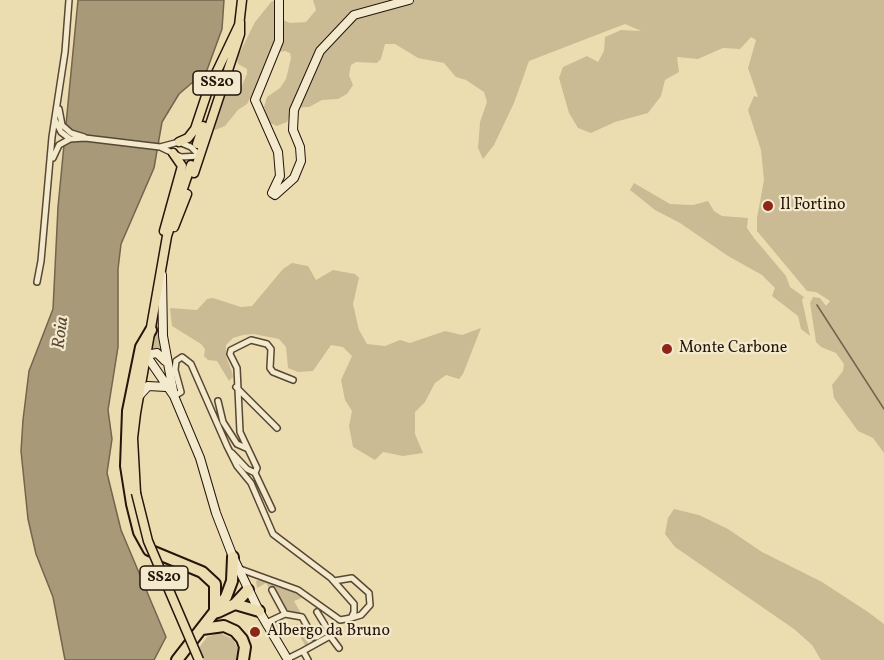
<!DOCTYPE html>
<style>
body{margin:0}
canvas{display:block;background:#ecddb1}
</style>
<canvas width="884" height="660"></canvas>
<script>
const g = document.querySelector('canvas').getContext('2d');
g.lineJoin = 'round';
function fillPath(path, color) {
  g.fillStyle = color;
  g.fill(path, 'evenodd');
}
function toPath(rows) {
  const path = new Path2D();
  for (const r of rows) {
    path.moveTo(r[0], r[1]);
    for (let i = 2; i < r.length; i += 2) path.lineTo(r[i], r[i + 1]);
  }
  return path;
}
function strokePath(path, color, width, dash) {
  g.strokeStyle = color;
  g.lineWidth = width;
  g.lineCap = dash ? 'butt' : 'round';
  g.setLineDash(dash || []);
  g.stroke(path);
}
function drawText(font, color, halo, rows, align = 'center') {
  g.font = font + ' Vollkorn,serif';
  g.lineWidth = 4.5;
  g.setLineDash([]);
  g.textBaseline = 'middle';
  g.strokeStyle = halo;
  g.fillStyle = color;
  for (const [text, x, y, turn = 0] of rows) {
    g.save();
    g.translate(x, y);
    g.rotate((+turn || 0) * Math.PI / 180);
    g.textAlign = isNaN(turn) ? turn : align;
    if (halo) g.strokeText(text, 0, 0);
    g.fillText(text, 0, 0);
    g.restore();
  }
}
const green = toPath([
 [313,0,884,0,884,453,873,438,858,431,834,398,832,385,843,371,844,364,836,353,821,347,816,342,810,303,813,297,820,298,826,306,830,301,816,292,807,291,757,231,757,218,764,180,761,150,748,110,754,96,758,97,748,68,756,40,751,37,740,49,723,48,698,59,677,57,679,72,665,80,661,96,648,113,615,122,591,133,578,128,569,113,559,78,563,67,587,56,598,62,604,51,605,37,621,30,641,31,625,24,529,61,514,103,494,145,483,159,478,148,480,122,487,102,484,92,466,80,456,77,444,63,418,58,395,44,385,44,381,59,377,63,356,62,351,65,349,75,353,85,347,94,338,99,322,100,309,107,292,108,287,122,277,126,268,122,264,107,267,97,280,88,286,79,291,58,290,53,285,51,274,53,247,104,238,110,225,126,215,130,213,126,224,95,228,91,239,92,247,74,247,69,238,64,237,58,255,22,272,1,277,2,278,18,290,23,306,22,316,10],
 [634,183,670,204,693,205,708,201,714,211,722,216,748,218,747,228,754,238,786,276,790,287,804,297,802,300,810,336,801,329,798,316,772,296,775,288,762,275,728,256,680,223,655,210,630,190],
 [292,263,308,266,316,280,333,270,355,274,359,278,353,304,359,330,367,344,385,346,400,340,410,343,445,331,462,335,481,328,463,374,459,379,446,375,435,383,425,402,415,412,415,434,423,453,403,456,383,452,375,460,353,447,349,426,352,411,345,400,341,380,352,356,343,347,331,345,313,371,298,372,288,368,286,347,279,339,254,334,243,335,233,338,226,345,226,356,232,372,233,377,229,381,217,361,208,360,204,356,205,349,201,344,172,326,170,308,197,310,207,299,213,298,241,307,252,306,283,269],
 [159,313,161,314,162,354,157,350,149,350],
 [674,509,699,515,728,529,762,552,822,582,868,612,884,624,884,660,821,660,812,645,794,629,675,547,665,534,668,518],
 [261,579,292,589,304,597,294,601,302,615,287,611,274,587,269,588,266,583,257,588,256,581],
 [275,622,281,632,297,624,309,645,306,647,295,628,279,636,272,623],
 [219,633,233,639,241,655,238,660,203,660,199,648,207,637]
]);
const water = toPath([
 [78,0,224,0,222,29,207,70,179,94,162,122,154,168,121,244,118,269,118,347,108,410,112,439,107,473,121,530,166,637,154,660,65,660,53,597,36,554,28,519,21,451,23,420,29,371,53,309,58,207,78,0]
]);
const stream = toPath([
 [817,305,884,409]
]);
const street = toPath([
 [59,109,62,125,71,133,84,137],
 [55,120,61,132,70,139],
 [53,158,59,145,70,139,85,138,160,147,179,142,191,147,200,156,181,157,160,147],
 [37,282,41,261,52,137,65,52,69,0],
 [236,387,277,428],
 [174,396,181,392,175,370,176,361,182,357,191,364,227,446,237,466,251,483,273,534,331,578,354,604,354,612,351,618,340,620,298,590,240,569],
 [218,401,223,422,237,444,246,448],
 [232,453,247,469,255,473,272,509],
 [255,473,257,468,240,432,237,368,230,354,231,350,251,340,267,344,271,349,270,368,273,372,293,380],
 [334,581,352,578,369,593,370,605,361,615,351,618],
 [285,614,302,617,313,637,317,637,328,630,317,612],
 [266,623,285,614,272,590],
 [303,651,330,636,339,648],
 [287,659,303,651,308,660]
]);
const secondary = toPath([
 [279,0,279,41,255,100,278,152,280,176,272,193,275,195,294,178,301,161,300,147,293,130,294,110,320,51,354,15,409,0],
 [162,275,163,336,174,396,200,458,216,513,233,557,259,611,288,660],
 [165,361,157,353,146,355,174,396],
 [139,396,148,386,166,387]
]);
const primary = toPath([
 [239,26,242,0],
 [179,142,188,138,195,129,208,90,239,25],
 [197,144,203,126],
 [194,173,240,34,240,22],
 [174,227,187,194],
 [164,231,182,166,173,153],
 [136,493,133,438,136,413,167,236,191,165]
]);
const highway = toPath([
 [151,330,141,347,128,411,126,466,132,504,139,532,149,550,202,572,215,584,215,613],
 [235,604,259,611],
 [218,612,235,604,248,590],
 [202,629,224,626,235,631,242,639,245,647,243,660],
 [177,660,226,597,232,581,233,557]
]);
const primaryBridge = toPath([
 [136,493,148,541,199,660]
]);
const markers = [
 [768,206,6,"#8f2418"],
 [667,349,6,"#8f2418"],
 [255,632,6,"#8f2418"]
];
const shields = [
 [217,83,48],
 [164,578,48]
];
const shieldNames = [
 ["SS20",217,83],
 ["SS20",164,578]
];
const poiNames = [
 ["Il Fortino",780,206],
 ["Monte Carbone",679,349],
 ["Albergo da Bruno",267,632]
];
const waterNames = [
 ["Roia",62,333,-83]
];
fillPath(green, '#cabb95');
fillPath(water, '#a89979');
strokePath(water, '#74644d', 1.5);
strokePath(stream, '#74644d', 1.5);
strokePath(street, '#574734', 8);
strokePath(secondary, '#25150b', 10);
strokePath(primary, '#25150b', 11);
strokePath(highway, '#25150b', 14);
strokePath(street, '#f3e9cc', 5);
strokePath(secondary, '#f3e9cc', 8);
strokePath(primary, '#ecddb1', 8);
strokePath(highway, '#ecddb1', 10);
strokePath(primaryBridge, '#25150b', 11, []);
strokePath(primaryBridge, '#ecddb1', 8);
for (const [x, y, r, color] of markers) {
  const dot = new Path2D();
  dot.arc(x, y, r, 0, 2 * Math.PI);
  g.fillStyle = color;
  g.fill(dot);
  strokePath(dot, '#f3e9cc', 2);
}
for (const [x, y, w] of shields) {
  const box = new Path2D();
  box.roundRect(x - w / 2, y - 12, w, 24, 4.5);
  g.fillStyle = '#f3e9cc';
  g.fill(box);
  strokePath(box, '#25150b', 1.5);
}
drawText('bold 15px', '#25150b', null, shieldNames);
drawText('16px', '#25150b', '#f3e9cc', poiNames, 'left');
drawText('italic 18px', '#594a37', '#f3e9cc', waterNames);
</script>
